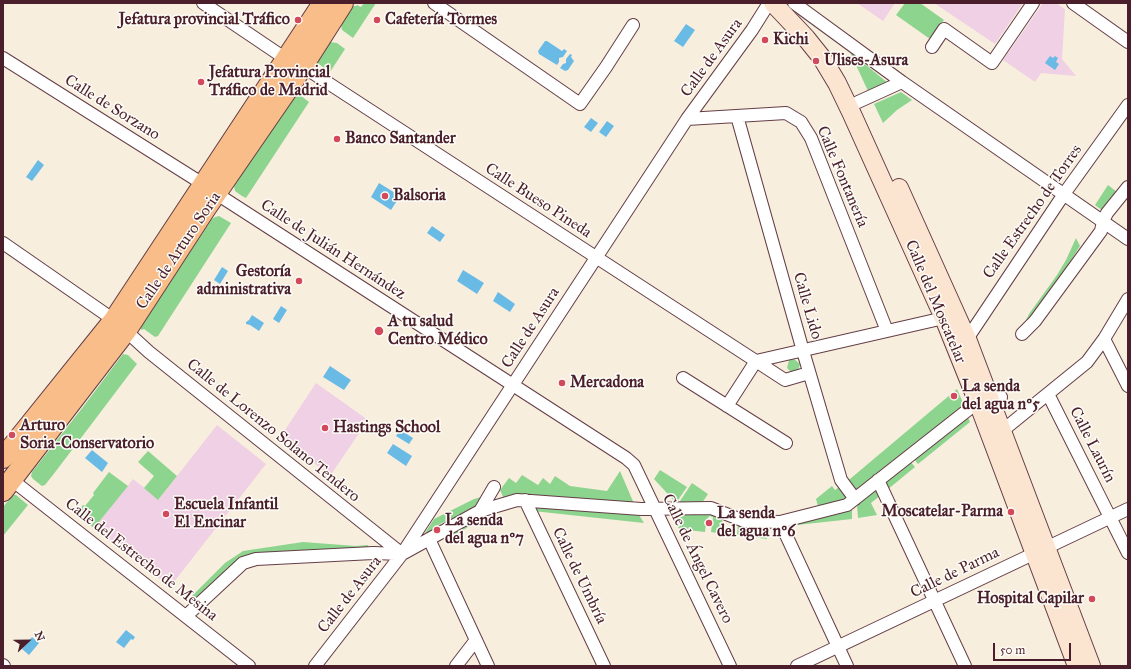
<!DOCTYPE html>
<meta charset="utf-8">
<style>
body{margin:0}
#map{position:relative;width:1131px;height:669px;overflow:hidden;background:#f8eede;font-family:"IM FELL Great Primer",serif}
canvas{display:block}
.frame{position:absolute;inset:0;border:4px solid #4a1f2b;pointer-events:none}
.north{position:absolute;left:8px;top:621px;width:40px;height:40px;-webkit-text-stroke:3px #fdfcf7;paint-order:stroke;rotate:68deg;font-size:11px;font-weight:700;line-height:16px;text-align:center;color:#4a1f2b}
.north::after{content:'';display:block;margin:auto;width:14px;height:18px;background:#4a1f2b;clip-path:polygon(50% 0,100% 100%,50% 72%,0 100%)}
.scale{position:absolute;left:993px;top:643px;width:78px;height:18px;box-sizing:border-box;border:2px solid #4a1f2b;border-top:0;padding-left:5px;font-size:12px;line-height:14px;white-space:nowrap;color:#4a1f2b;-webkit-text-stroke:3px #fdfcf7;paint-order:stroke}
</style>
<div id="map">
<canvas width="1131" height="669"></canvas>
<div class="frame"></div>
<div class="north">N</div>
<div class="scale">50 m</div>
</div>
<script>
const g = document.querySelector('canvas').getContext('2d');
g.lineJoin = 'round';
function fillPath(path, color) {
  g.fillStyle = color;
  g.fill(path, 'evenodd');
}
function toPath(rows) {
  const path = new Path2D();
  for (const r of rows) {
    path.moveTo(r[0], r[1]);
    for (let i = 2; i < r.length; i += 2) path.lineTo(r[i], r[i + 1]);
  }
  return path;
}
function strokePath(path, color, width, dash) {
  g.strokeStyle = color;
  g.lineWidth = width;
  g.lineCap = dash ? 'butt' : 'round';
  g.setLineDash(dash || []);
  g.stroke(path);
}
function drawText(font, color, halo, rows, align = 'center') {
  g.font = font + ' "IM FELL Great Primer",serif';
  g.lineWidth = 3;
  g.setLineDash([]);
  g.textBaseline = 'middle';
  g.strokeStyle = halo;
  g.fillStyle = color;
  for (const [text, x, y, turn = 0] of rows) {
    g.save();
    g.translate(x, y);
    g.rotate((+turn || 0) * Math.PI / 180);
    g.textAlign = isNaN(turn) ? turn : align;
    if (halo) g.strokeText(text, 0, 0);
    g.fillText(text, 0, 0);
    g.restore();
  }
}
const built = toPath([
 [857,3,895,3,883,21],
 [934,3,1023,3,995,44],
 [1043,3,1056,3,1065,9,1062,59,1076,76,1041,73,1035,82,1003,60],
 [316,383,368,420,330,476,281,436],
 [217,425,266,464,170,587,94,528,133,479,159,499]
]);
const green = toPath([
 [364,3,376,3,353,38,342,30,341,25,352,6,356,6,357,5,361,7],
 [905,3,920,3,944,20,930,39,896,15],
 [330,42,337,43,345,49,330,72,316,62],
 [850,52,888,83,868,91],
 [296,92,309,102,246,198,242,196,235,191,234,186],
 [901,92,912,100,897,110,883,123,874,104],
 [1108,185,1117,192,1103,211,1095,205],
 [219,216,231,223,158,336,155,337,144,329,142,330,140,328,212,219,215,217],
 [1076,238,1080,246,1065,270,1028,322,1026,320,1029,314,1057,275,1066,260],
 [123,354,128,355,137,364,56,471,45,485,42,486,33,479,31,476,32,472,83,407],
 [794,359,800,364,798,371,792,373,787,368,789,360],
 [957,389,964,405,853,497,844,484],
 [967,415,970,422,918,464,914,459],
 [148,451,177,476,158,500,144,488,154,476,138,462],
 [910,461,915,467,887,490,884,483],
 [660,470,687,487,676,503,654,479],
 [620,471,635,506,504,499,500,490,509,478,516,483,522,475,538,485,543,478,550,484,555,476,570,486,607,491],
 [109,472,128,486,94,528,76,514,83,505,85,506,94,495,93,493],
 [692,483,708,494,702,503,678,504],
 [842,485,852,498,819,510,816,499,832,486,835,490],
 [877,490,881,495,871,503,877,515,858,518,857,505,874,491],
 [13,495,16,495,28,505,3,536,3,507],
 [485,496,479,506,440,524,424,537,425,533,434,519,474,499],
 [530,504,639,515,644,523,533,511],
 [852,508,852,519,788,526,848,510],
 [708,513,722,519,723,534,711,532,713,517,709,516,707,521,705,521,704,524,706,524,705,532,679,529,673,515],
 [483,514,486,520,473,524,448,539,447,537,468,520],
 [738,524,765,531,767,539,737,535],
 [303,542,356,546,368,545,369,550,303,550,262,554,192,606,187,601,225,563,243,551]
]);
const water = toPath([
 [686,24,695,30,683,47,674,41],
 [547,41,562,51,564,49,567,51,563,57,559,58,559,62,557,65,539,54,538,51,545,41],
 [570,54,572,55,571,57,574,61,568,70,565,71,560,68,563,64,566,63,566,59],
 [1050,56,1053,58,1055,56,1058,58,1056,62,1059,64,1055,70,1045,63],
 [591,118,598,123,591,132,584,127],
 [607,121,614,126,606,137,599,132],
 [38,160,44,165,32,181,26,177],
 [379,183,400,196,391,210,371,197],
 [432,226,445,235,440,242,427,233],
 [222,267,228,271,220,284,214,280],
 [463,270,484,283,477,294,457,281],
 [498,292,515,304,510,312,493,301],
 [281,306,287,310,279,323,273,319],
 [252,315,264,323,259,331,250,325,246,324,246,322,249,320],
 [330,366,351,380,344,390,323,377],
 [400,430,413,438,409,444,396,436],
 [393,444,412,456,406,466,387,453],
 [92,450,108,463,102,472,85,458],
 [126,630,135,637,133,640,131,639,124,648,116,642],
 [32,637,39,643,29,655,22,649]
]);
const street = toPath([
 [203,3,286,59,302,66,785,380,809,373],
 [434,3,580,104,606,67,633,25],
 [794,3,902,82],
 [1073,3,1128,42],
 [932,47,944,29,992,63,1033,3],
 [3,58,203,184],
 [858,102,902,82,1128,239],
 [737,116,803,351,841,480,855,499],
 [687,119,786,113,801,122,811,138,887,331],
 [217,194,626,458,634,465,730,666],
 [3,243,114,320,149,352,402,554],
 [1022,334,1035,321,1101,231,1103,221,1107,213,1128,187],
 [967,339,1064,194,1128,105],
 [1104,339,1128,386],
 [683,378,786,443],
 [1048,394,1128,553],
 [727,406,756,361,944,318],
 [1002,431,1087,362,1104,339,1128,299],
 [12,480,249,666],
 [878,480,965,666],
 [525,500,604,666],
 [480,511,494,487],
 [780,522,847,666],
 [429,539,488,666],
 [186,616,243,563,256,559,373,553,402,554,480,511,517,500,641,509,711,508,744,521,780,522,847,505,969,409,1001,397],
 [3,665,4,666],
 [315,666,402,554,687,119,752,30,769,3],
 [456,666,476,640],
 [797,666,1128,509]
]);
const secondary = toPath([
 [773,3,806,38,822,58,837,83,851,112,944,318,979,405,1077,666],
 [899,188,967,339,1091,666]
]);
const primary = toPath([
 [3,458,114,320,323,3],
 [3,491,126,331,206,208,292,83,343,3]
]);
const markers = [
 [298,20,4,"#d1495b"],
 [377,20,4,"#d1495b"],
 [765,40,4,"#d1495b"],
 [816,61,4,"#d1495b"],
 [201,82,4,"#d1495b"],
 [337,139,4,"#d1495b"],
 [385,196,4,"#d1495b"],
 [299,281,4,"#d1495b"],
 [379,331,5,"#d1495b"],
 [562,383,4,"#d1495b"],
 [954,396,4,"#d1495b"],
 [325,428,4,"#d1495b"],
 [12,435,4,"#d1495b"],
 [1011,512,4,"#d1495b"],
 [166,514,4,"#d1495b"],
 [709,523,4,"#d1495b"],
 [437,530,4,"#d1495b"],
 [1092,599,4,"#d1495b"]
];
const poiNames = [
 ["Jefatura provincial Tráfico",290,20,"right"],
 ["Cafetería Tormes",385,20],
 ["Kichi",773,40],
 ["Ulises-Asura",824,61],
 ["Jefatura Provincial",209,73],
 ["Tráfico de Madrid",209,91],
 ["Banco Santander",345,139],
 ["Balsoria",393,196],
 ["Gestoría",291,272,"right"],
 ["administrativa",291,290,"right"],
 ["A tu salud",388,322],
 ["Centro Médico",388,340],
 ["Mercadona",570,383],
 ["La senda",962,387],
 ["del agua nº5",962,405],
 ["Arturo",20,426],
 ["Soria-Conservatorio",20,444],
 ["Hastings School",333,428],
 ["Escuela Infantil",174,505],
 ["El Encinar",174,523],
 ["Moscatelar-Parma",1003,512,"right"],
 ["La senda",717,514],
 ["del agua nº6",717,532],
 ["La senda",445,521],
 ["del agua nº7",445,539],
 ["Hospital Capilar",1084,599,"right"]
];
const streetNames = [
 ["Calle de Asura",712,58,-54],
 ["Calle de Sorzano",112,108,32],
 ["Calle Fontanería",842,177,67],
 ["Calle Bueso Pineda",538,201,33],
 ["Calle Estrecho de Torres",1033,212,-55],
 ["Calle de Julián Hernández",333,250,33],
 ["Calle de Arturo Soria",179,251,-56],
 ["Calle del Moscatelar",935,302,67],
 ["Calle Lido",807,306,74],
 ["Calle de Asura",531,328,-57],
 ["Calle de Lorenzo Solano Tendero",273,431,39],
 ["Calle Laurín",1092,445,63],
 ["Calle de Ángel Cavero",697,559,64],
 ["Calle del Estrecho de Mesina",141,560,38],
 ["Calle de Parma",955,573,-26],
 ["Calle de Umbría",579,576,64],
 ["Calle de Asura",350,595,-52]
];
fillPath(built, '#f0d0e4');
fillPath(green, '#8dd48e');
fillPath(water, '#69bbe5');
strokePath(street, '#643e46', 14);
strokePath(secondary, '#643e46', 20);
strokePath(primary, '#643e46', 22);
strokePath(street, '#fff', 12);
strokePath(secondary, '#fce5d0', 18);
strokePath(primary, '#f8bd89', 20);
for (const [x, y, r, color] of markers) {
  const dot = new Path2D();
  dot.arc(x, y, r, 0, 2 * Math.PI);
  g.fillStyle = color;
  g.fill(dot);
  strokePath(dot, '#fdfcf7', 1.5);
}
drawText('bold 16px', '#4a1f2b', '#fdfcf7', poiNames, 'left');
drawText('16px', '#4a1f2b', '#fdfcf7', streetNames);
</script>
